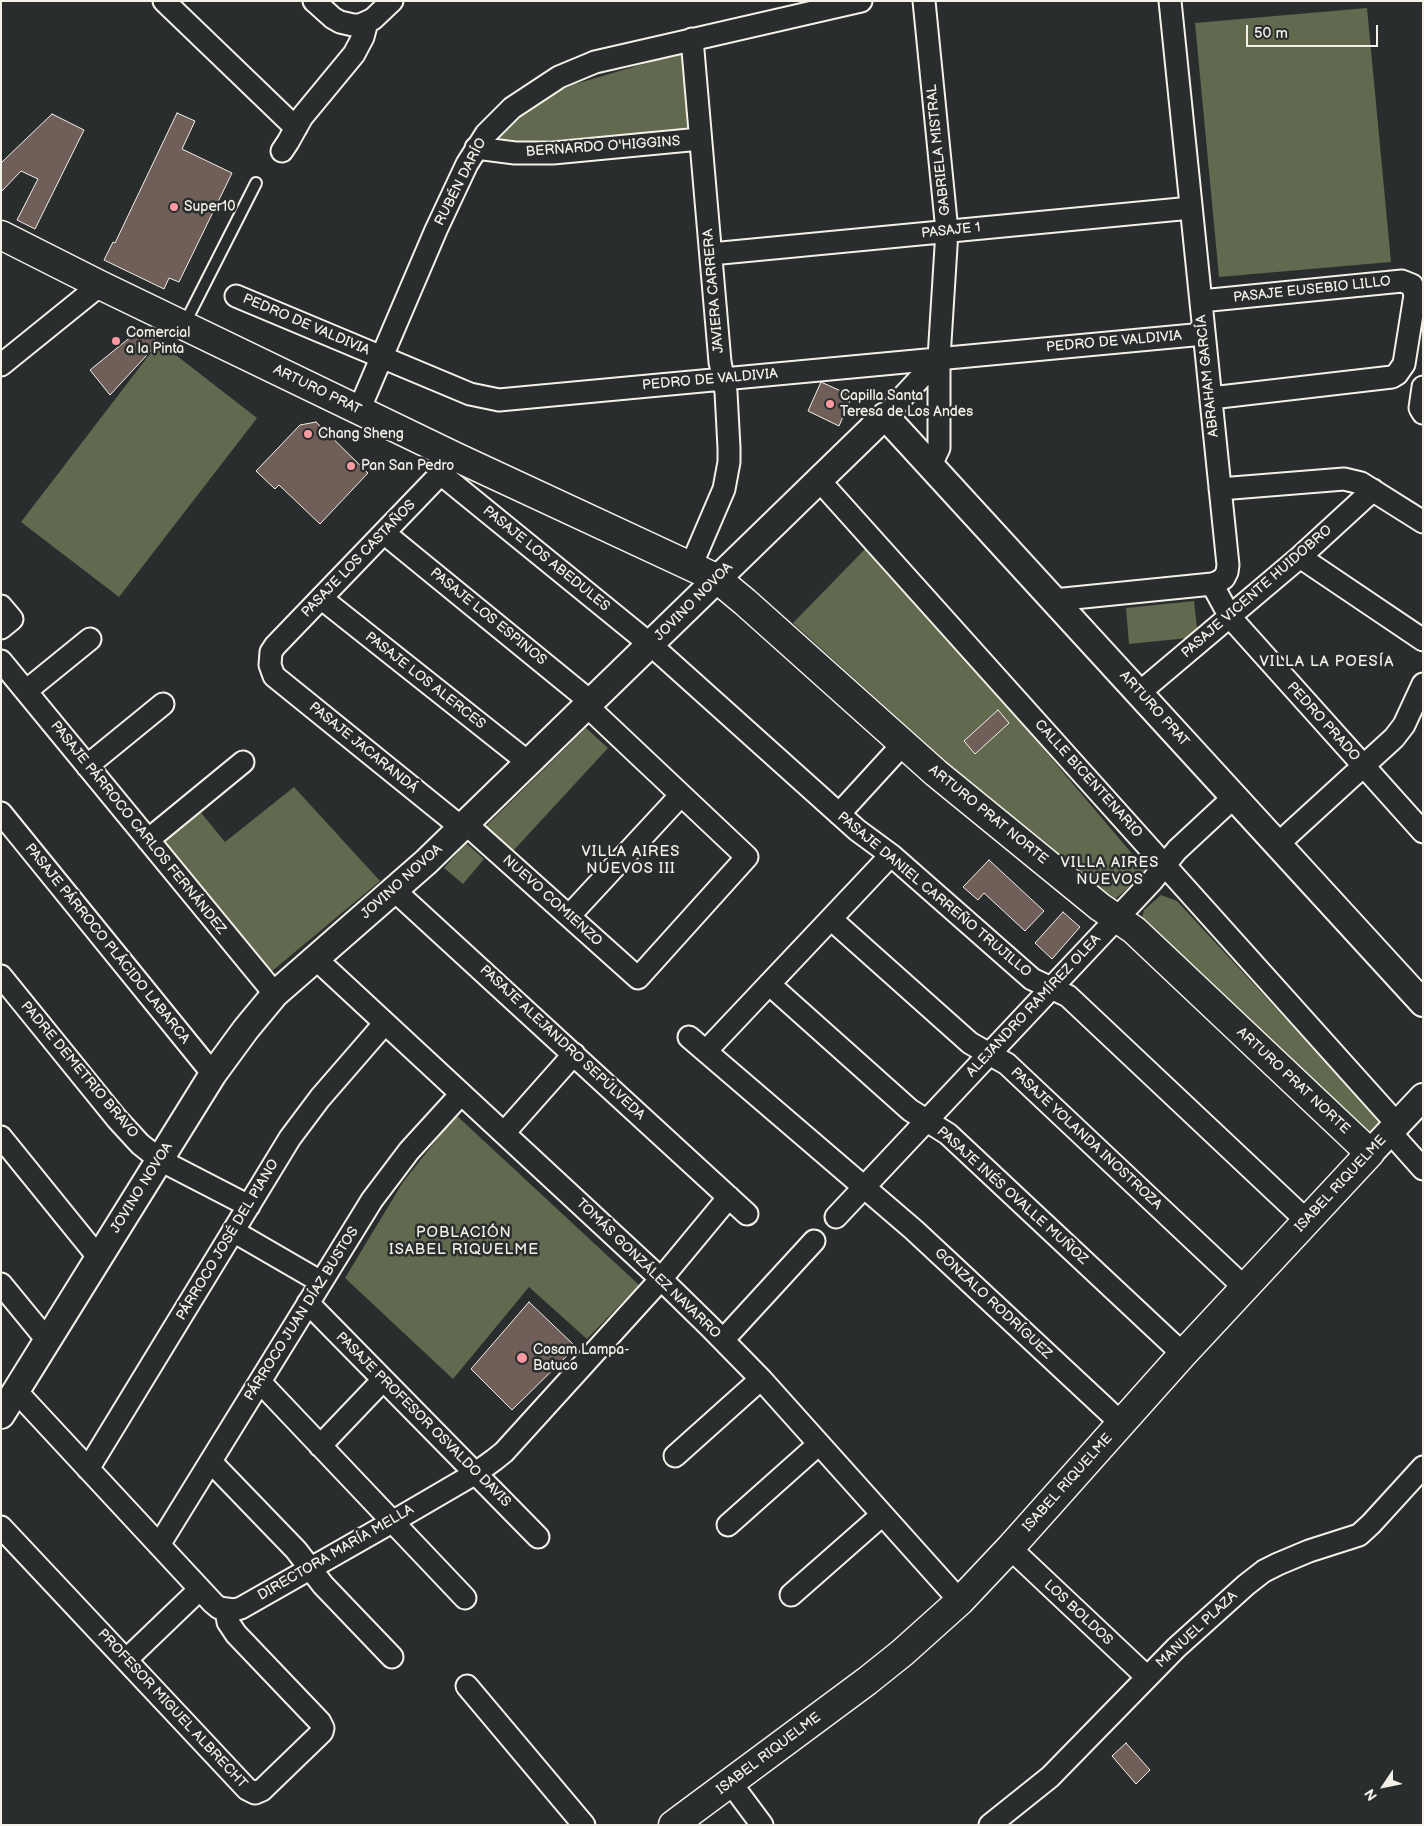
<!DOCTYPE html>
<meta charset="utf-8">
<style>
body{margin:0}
#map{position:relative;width:1424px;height:1826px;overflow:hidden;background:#2a2d2e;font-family:"Balsamiq Sans",sans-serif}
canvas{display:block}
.frame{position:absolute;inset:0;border:2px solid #f4f1e8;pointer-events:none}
.north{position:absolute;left:1359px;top:1761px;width:50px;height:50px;-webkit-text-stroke:4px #2a2d2e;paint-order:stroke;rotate:236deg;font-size:14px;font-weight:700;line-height:20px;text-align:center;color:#f4f1e8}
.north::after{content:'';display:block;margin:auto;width:18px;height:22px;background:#f4f1e8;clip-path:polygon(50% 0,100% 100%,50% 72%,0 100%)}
.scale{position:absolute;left:1246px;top:25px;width:132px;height:22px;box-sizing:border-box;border:2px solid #f4f1e8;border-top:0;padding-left:6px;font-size:15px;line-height:18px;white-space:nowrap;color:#f4f1e8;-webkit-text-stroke:4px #2a2d2e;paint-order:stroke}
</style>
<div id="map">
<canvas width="1424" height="1826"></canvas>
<div class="frame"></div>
<div class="north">N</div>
<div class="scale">50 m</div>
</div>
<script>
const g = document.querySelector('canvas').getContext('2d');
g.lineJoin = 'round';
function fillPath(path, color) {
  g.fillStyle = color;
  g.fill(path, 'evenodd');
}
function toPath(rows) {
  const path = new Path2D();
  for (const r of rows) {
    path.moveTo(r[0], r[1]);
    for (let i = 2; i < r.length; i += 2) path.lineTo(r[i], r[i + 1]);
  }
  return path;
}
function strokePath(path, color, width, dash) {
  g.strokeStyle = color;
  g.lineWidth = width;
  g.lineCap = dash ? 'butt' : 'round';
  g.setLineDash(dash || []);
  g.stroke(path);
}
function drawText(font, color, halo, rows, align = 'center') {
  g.font = font + ' "Balsamiq Sans",sans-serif';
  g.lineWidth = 5;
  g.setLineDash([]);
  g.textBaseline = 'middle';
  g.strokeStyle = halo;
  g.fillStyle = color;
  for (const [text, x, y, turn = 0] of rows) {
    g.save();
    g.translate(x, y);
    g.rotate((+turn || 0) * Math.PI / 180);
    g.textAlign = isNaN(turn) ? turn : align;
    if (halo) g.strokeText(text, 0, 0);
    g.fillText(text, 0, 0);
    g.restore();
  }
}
const green = toPath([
 [1367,8,1391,262,1219,277,1195,23],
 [681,53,689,132,525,142,494,141,527,104,575,84],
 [159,342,257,418,119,597,21,522],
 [870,544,1145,869,1137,880,1113,901,983,795,793,623],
 [1194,601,1198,637,1129,644,1126,608],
 [586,728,608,748,513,851,485,827],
 [294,787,380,881,271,972,160,839,198,809,225,842],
 [466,843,484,859,463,884,444,868],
 [1161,895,1177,901,1381,1122,1370,1132,1141,921,1144,910],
 [456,1115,639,1285,587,1339,529,1287,453,1379,345,1278,403,1182]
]);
const building = toPath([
 [177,113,195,121,182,149,232,173,179,282,169,278,164,289,104,260,113,242,115,243,177,113],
 [52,114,84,130,35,229,17,220,38,179,21,171,1,192,1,163,52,114],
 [138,331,159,342,110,395,90,370,138,331],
 [821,382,852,396,839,426,808,411,821,382],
 [316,422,368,473,320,524,279,485,275,489,256,471,300,425,316,422],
 [998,710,1009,723,975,754,964,741,998,710],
 [989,860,1044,911,1025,931,984,893,978,900,963,887,989,860],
 [1063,912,1080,927,1052,959,1035,943,1063,912],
 [529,1302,576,1347,512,1410,471,1369,529,1302],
 [1126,1743,1150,1770,1136,1784,1112,1756,1126,1743]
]);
const service = toPath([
 [184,325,256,183]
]);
const minor = toPath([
 [164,1,296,128],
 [314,1,333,18,340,22,353,25,360,25,373,19,392,1],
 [924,1,947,231,939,358,939,448,931,465],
 [476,148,515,153,553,153,700,139],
 [282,151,288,142,302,117,354,54,363,37,367,22],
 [711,254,1191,208],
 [236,296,470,394,499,400,1204,334],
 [1201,301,1402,281,1412,285,1415,295,1404,364,1397,374,1392,377,1211,398],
 [1,365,100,285],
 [1423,387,1420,408,1423,413],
 [359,410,436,230,467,164,486,134,512,108,559,77,595,62,861,1],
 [885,416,939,358],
 [451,463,275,646,271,652,270,665,274,676,279,680,462,828],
 [441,474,651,645,857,830,891,855,1032,979,1068,996,1307,1221],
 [818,479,1397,1124],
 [1220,489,1344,479,1361,483,1423,522],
 [384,533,591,702],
 [1300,557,1423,640],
 [691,566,724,489,729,462,729,448,726,392,720,362,692,39],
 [1212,584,1230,617,1423,832],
 [321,598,529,763],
 [1054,600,1212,584,1218,582,1224,578,1227,572,1228,565,1170,1],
 [1,606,12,619,1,628],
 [1,661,275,994],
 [26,691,90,639],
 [1139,693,1300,557,1373,490],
 [87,766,163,704],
 [1,813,213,1074],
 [839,814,903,744],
 [466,824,638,978,747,857,587,706],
 [148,840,243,762],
 [1278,844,1394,738,1404,725,1423,684],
 [394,890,747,1214],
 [569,916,681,795],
 [831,919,970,1043,1007,1064,1245,1288],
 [315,958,661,1279,709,1326,761,1379,960,1601],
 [1,976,117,1119,140,1144,160,1160,249,1206],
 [769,984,910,1110,948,1134,1183,1354],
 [689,1037,914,1230,1121,1423],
 [706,1051,891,855],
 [1390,1132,1423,1169],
 [504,1133,574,1054],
 [1,1137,99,1258],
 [836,1217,1152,881,1177,850,1234,797],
 [233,1231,321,1282],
 [1,1284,47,1340],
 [308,1303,538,1537],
 [723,1340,814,1241],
 [260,1382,465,1598],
 [16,1391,213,1603,219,1608,234,1610,241,1608,392,1522,476,1473,494,1460,504,1452,661,1279,729,1197],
 [320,1446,383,1380],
 [675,1456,761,1379],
 [211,1462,296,1550,323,1585,392,1657],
 [88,1469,290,1138,320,1098,385,1023],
 [728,1525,819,1444],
 [1,1527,247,1789,255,1793,262,1790,322,1732,323,1728,320,1722,236,1634,228,1622,226,1610],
 [159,1545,372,1200,409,1151,461,1094],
 [1010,1548,1147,1677],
 [791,1595,882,1515],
 [126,1660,200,1589],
 [467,1686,584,1825],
 [730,1782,762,1825],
 [990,1825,1050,1777,1176,1648,1246,1585,1264,1571,1278,1564,1309,1551,1359,1535,1371,1524,1423,1467]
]);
const tertiary = toPath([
 [1370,1153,1423,1097],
 [1,1415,213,1074,246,1029,275,994,426,862,885,416,1423,1003]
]);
const secondary = toPath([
 [1,235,100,285,456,457,716,578,745,602,936,773,1100,907,1134,930,1370,1153,1183,1354,1010,1548,960,1601,902,1653,867,1681,673,1825]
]);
const markers = [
 [174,207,5,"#ff9aa2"],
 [116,341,5,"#ff9aa2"],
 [830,404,5,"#ff9aa2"],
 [308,434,5,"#ff9aa2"],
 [351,466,5,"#ff9aa2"],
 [522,1358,6,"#ff9aa2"]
];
const streetNames = [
 ["BERNARDO O'HIGGINS",603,147,-4],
 ["GABRIELA MISTRAL",939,150,-96],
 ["RUBÉN DARÍO",461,182,-63],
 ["PASAJE 1",951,231,-6],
 ["PASAJE EUSEBIO LILLO",1312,290,-6],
 ["JAVIERA CARRERA",714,291,-95],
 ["PEDRO DE VALDIVIA",306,325,23],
 ["PEDRO DE VALDIVIA",1114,342,-5],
 ["ABRAHAM GARCÍA",1208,376,-96],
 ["PEDRO DE VALDIVIA",710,380,-5],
 ["ARTURO PRAT",317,390,26],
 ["PASAJE LOS CASTAÑOS",359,559,-46],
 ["PASAJE LOS ABEDULES",546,559,39],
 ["PASAJE VICENTE HUIDOBRO",1257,592,-41],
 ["JOVINO NOVOA",694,602,-45],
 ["PASAJE LOS ESPINOS",488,617,39],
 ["PASAJE LOS ALERCES",425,681,38],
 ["ARTURO PRAT",1154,709,48],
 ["PEDRO PRADO",1323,722,48],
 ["PASAJE JACARANDÁ",363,748,39],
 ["CALLE BICENTENARIO",1088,779,48],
 ["ARTURO PRAT NORTE",988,815,39],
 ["PASAJE PÁRROCO CARLOS FERNÁNDEZ",138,828,51],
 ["JOVINO NOVOA",402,882,-42],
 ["PASAJE DANIEL CARREÑO TRUJILLO",934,895,40],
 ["NUEVO COMIENZO",552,901,42],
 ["PASAJE PÁRROCO PLÁCIDO LABARCA",107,944,51],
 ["ALEJANDRO RAMÍREZ OLEA",1034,1006,-47],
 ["PASAJE ALEJANDRO SEPÚLVEDA",562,1043,43],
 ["PADRE DEMETRIO BRAVO",79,1070,50],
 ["ARTURO PRAT NORTE",1293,1081,43],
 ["PASAJE YOLANDA INOSTROZA",1086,1139,43],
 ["ISABEL RIQUELME",1341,1184,-47],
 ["JOVINO NOVOA",142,1188,-58],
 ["PASAJE INÉS OVALLE MUÑOZ",1012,1196,42],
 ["PÁRROCO JOSÉ DEL PIANO",228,1240,-59],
 ["TOMÁS GONZÁLEZ NAVARRO",648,1269,44],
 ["GONZALO RODRÍGUEZ",993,1304,43],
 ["PÁRROCO JUAN DÍAZ BUSTOS",302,1314,-58],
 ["PASAJE PROFESOR OSVALDO DAVIS",423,1420,45],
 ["ISABEL RIQUELME",1068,1483,-48],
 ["DIRECTORA MARÍA MELLA",336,1553,-30],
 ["LOS BOLDOS",1078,1613,43],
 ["MANUEL PLAZA",1197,1630,-43],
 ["PROFESOR MIGUEL ALBRECHT",172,1709,47],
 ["ISABEL RIQUELME",769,1754,-37]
];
const poiNames = [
 ["Super10",184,207],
 ["Comercial",126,333],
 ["a la Pinta",126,349],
 ["Capilla Santa",840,396],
 ["Teresa de Los Andes",840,412],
 ["Chang Sheng",318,434],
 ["Pan San Pedro",361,466],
 ["Cosam Lampa-",533,1350],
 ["Batuco",533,1366]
];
const neighbourhoodNames = [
 ["VILLA LA POESÍA",1327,662],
 ["VILLA AIRES",631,852],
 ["NUEVOS III",631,869],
 ["VILLA AIRES",1110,863],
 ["NUEVOS",1110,880],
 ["POBLACIÓN",464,1233],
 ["ISABEL RIQUELME",464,1250]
];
fillPath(green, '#61694f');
fillPath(building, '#705e59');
strokePath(building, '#f4f1e8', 1);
strokePath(service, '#f4f1e8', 14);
strokePath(minor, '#f4f1e8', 25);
strokePath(tertiary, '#f4f1e8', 30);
strokePath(secondary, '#f4f1e8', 31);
strokePath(service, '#2a2d2e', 10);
strokePath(minor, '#2a2d2e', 21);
strokePath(tertiary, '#2a2d2e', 26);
strokePath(secondary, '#2a2d2e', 28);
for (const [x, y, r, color] of markers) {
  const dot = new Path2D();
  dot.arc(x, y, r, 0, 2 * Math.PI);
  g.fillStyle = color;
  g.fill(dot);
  strokePath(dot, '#2a2d2e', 2);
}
drawText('14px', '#f4f1e8', '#2a2d2e', streetNames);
drawText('14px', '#f4f1e8', '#2a2d2e', poiNames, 'left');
g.letterSpacing = '1px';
drawText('15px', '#f4f1e8', '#2a2d2e', neighbourhoodNames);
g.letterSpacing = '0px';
</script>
